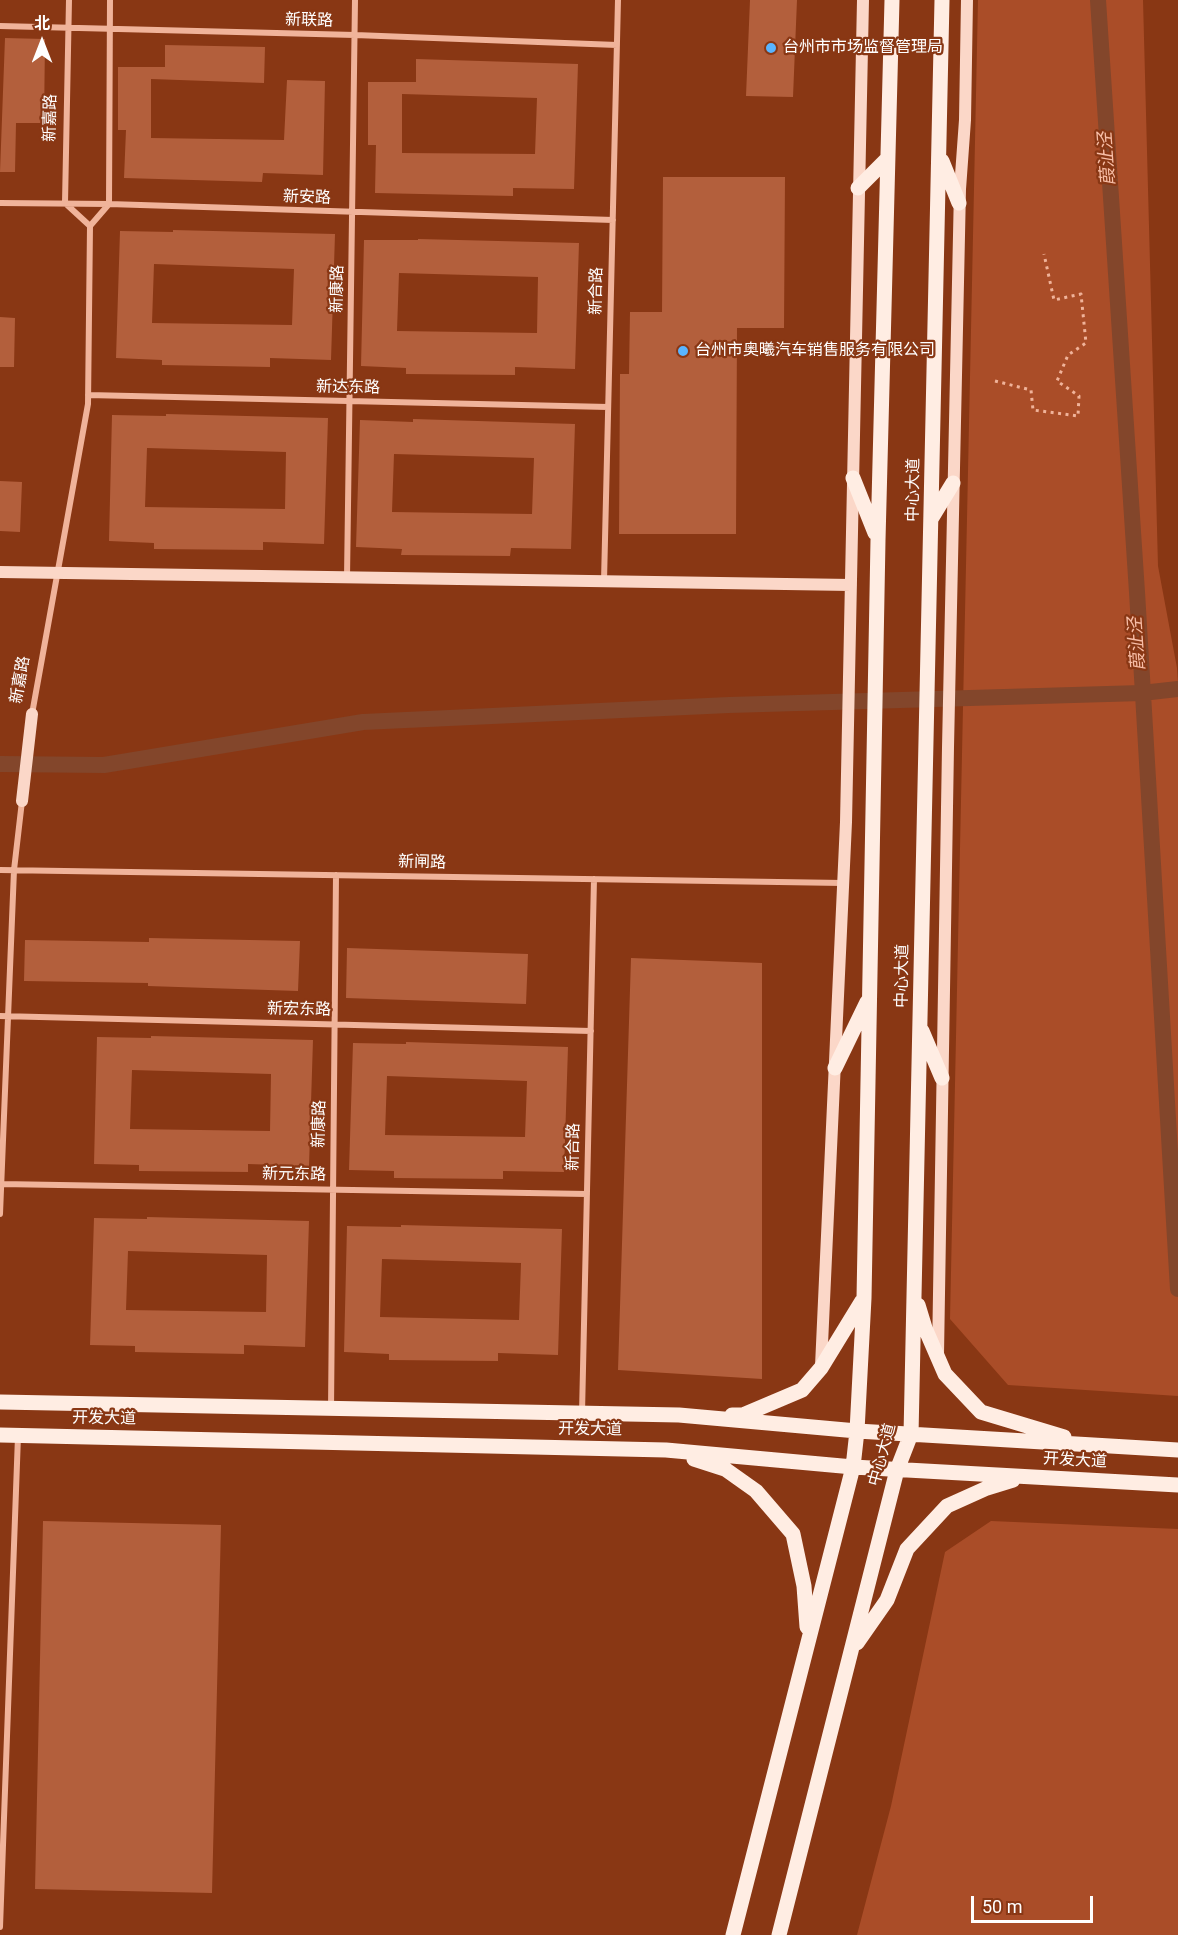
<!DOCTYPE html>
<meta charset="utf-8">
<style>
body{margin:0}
#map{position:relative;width:1178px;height:1935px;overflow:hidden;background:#893714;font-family:Roboto,"Noto Sans SC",sans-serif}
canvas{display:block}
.north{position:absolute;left:12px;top:12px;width:60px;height:60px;-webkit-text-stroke:4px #893714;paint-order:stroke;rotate:0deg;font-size:16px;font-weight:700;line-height:24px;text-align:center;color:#fff}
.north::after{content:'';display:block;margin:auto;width:21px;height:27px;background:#fff;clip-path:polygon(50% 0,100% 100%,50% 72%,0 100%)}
.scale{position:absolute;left:971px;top:1896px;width:122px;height:27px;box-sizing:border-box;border:3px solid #fff;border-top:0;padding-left:8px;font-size:18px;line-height:21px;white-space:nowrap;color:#fff;-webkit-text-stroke:4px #893714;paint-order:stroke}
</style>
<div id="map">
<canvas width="1178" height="1935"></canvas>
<div class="north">北</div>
<div class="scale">50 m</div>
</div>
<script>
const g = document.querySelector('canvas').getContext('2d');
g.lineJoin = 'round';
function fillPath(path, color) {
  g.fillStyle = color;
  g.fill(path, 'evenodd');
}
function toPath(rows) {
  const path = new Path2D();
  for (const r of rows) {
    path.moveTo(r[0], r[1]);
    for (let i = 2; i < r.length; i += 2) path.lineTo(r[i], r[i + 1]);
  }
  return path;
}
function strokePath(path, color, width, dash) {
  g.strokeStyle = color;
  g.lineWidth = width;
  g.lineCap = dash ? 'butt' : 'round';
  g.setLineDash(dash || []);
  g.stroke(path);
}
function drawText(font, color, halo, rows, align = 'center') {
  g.font = font + ' Roboto,"Noto Sans SC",sans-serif';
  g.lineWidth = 4.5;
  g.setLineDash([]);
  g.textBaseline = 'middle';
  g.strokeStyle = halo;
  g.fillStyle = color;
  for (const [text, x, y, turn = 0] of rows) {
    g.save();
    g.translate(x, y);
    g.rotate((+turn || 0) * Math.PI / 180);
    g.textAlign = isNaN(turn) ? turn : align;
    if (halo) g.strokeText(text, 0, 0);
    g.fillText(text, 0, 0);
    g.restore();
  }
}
const green = toPath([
 [978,0,1143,0,1158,566,1177,668,1178,683,1178,1396,1008,1385,950,1319],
 [991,1521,1178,1529,1178,1935,857,1935,891,1806,945,1552]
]);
const canal = toPath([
 [1098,0,1137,592,1178,1289],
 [0,764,104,765,363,722,729,705,1142,693,1178,689]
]);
const building = toPath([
 [750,0,797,0,793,97,746,96],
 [5,38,45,39,44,123,16,123,15,172,0,172],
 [165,45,265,47,264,83,151,79,151,138,284,140,287,80,325,81,323,175,263,173,262,182,124,178,126,130,118,130,118,67,165,67],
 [416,59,578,64,574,189,513,188,513,196,375,193,376,145,368,145,368,82,416,82],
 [402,94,537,98,535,154,402,153],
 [663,177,785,177,784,328,737,328,736,534,619,534,620,374,629,374,630,312,662,312],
 [173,230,335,234,331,360,270,358,270,367,162,365,162,360,116,358,120,231,173,232],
 [154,264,294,269,292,325,152,323],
 [418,239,579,243,575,369,515,367,515,375,406,374,406,368,361,366,364,240,418,240],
 [399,273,538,277,537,333,397,331],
 [0,317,15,318,14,367,0,367],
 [166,414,328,418,324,544,263,542,263,550,154,549,154,543,109,541,112,415,166,416],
 [147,448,286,452,285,509,145,507],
 [413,419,575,424,571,549,511,548,510,556,401,555,402,549,356,547,360,420,413,422],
 [394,454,534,458,532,514,392,512],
 [0,481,22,482,20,532,0,531],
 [149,938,300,941,298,991,148,986,148,983,24,981,25,940,149,942],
 [347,948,528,954,526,1004,346,998],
 [631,958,762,963,762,1379,618,1370],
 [151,1036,313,1040,309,1166,248,1164,248,1172,139,1171,139,1165,94,1164,97,1037,151,1038],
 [132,1070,271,1074,270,1131,130,1129],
 [406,1042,568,1047,564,1172,503,1171,503,1179,394,1178,394,1171,349,1170,353,1043,406,1044],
 [387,1076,527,1081,525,1137,385,1135],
 [147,1217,309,1221,305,1347,244,1345,244,1354,135,1352,135,1346,90,1345,94,1218,147,1219],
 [128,1251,267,1255,266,1312,126,1310],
 [401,1225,562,1229,558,1355,498,1353,498,1361,389,1360,389,1354,344,1352,347,1226,401,1227],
 [382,1259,521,1263,519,1320,380,1317],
 [43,1521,221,1525,212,1893,35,1889]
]);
const path = toPath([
 [995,381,1031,390,1033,410,1078,416,1079,396,1057,381,1068,355,1086,343,1081,294,1054,300,1044,254]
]);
const street = toPath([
 [69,0,65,203,90,226],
 [0,26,355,35,617,45],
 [0,203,109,204,613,220],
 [88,395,608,407],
 [347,578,355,0],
 [604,581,618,0],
 [32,714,88,404,90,226,109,204,110,0],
 [0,870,843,883],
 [0,1016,591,1031],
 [1,1184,587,1194],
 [0,1214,14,870,22,801],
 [331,1409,336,875],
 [582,1413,594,879],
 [0,1927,18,1436]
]);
const secondary = toPath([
 [0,572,851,585],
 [22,801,32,714],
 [938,1354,948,747,960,189,965,120,967,0],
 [821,1366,846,822,863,0]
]);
const primary = toPath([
 [942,161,959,203],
 [858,188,887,159],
 [853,478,875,533],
 [931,519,953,483],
 [922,1031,942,1078],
 [835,1068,867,1002],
 [918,1305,925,1328,945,1374,981,1412,1064,1437],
 [0,1402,679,1415,857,1431,1178,1450],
 [732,1415,743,1415,802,1390,821,1368,862,1301],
 [0,1435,666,1450,853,1467,1178,1485],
 [694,1459,725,1469,756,1491,793,1534,804,1586,807,1627],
 [857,1643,887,1600,907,1549,947,1506,987,1488,1013,1480],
 [733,1935,853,1467,857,1431,864,1298,878,540,892,0],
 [779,1935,897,1470,911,1434,942,0]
]);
const markers = [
 [771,48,6,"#59b4ff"],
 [683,351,6,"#59b4ff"]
];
const streetNames = [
 ["新联路",309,21,1],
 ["新嘉路",51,118,-89],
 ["新安路",307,198,2],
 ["新康路",338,289,-89],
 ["新合路",597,291,-89],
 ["新达东路",348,388,1],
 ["中心大道",914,490,-89],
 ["新嘉路",21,680,-80],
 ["新闸路",422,863,1],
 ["中心大道",903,976,-89],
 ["新宏东路",299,1010,1],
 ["新康路",320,1124,-89],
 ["新合路",574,1147,-89],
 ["新元东路",294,1175,1],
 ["开发大道",104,1419,1],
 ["开发大道",590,1430,1],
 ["中心大道",883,1455,-75],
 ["开发大道",1075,1461,3]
];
const poiNames = [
 ["台州市市场监督管理局",783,48],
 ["台州市奥曦汽车销售服务有限公司",695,351]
];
const waterNames = [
 ["葭沚泾",1108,159,-94],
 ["葭沚泾",1138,644,-94]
];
fillPath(green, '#aa4d28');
strokePath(canal, '#83462b', 16);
fillPath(building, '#b35f3c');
strokePath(path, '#f0b39a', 3, [3, 4.5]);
strokePath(street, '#f0b39a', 6);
strokePath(secondary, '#fbd7c8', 12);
strokePath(primary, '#ffede3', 15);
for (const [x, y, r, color] of markers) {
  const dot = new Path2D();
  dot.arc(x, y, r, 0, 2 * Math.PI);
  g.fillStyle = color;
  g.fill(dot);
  strokePath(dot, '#893714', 2);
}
drawText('16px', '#fff', '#893714', streetNames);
drawText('16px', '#fff', '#893714', poiNames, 'left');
drawText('italic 18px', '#f7bda6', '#893714', waterNames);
</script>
